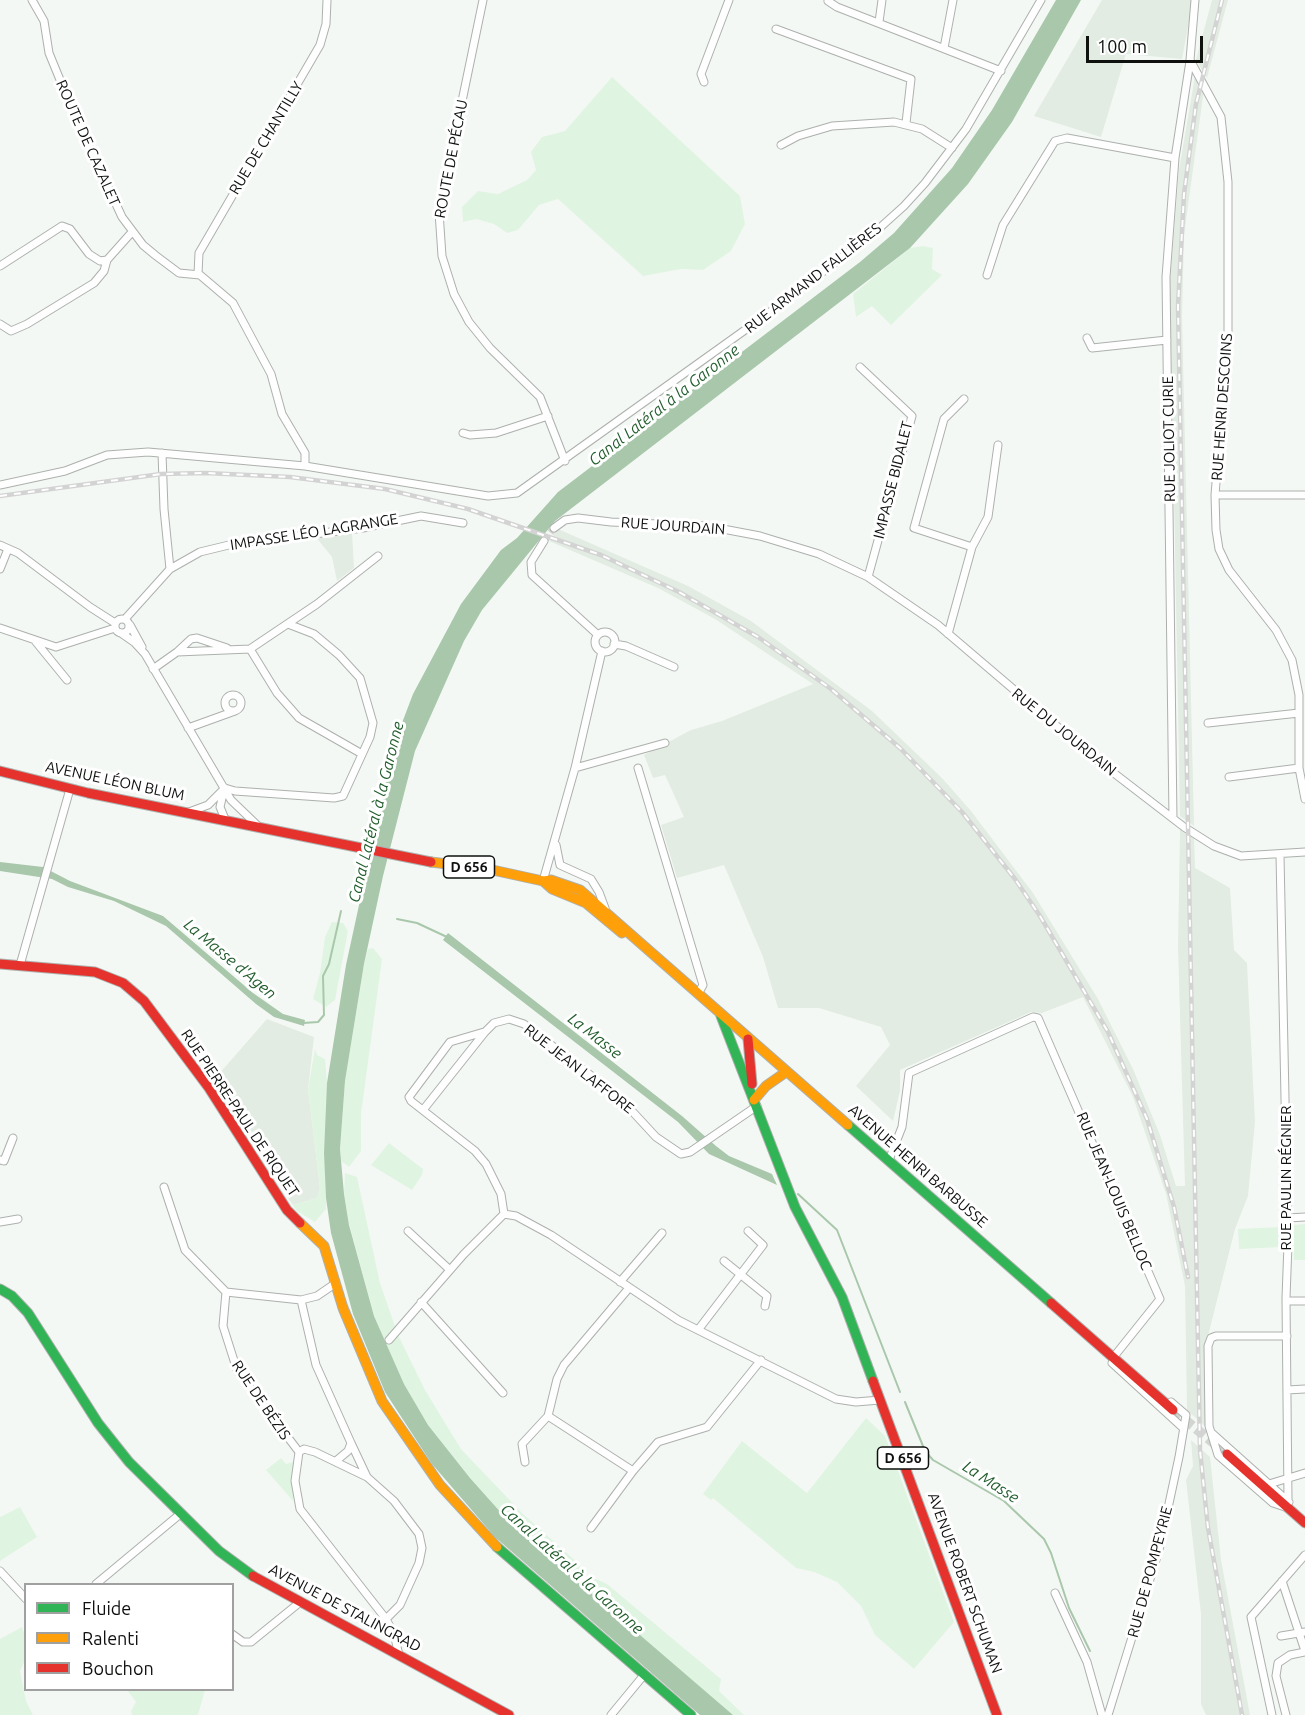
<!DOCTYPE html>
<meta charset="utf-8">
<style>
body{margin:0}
#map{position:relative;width:1305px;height:1715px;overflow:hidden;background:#f4f8f4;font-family:Ubuntu,sans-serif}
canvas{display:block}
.legend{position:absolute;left:24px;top:1583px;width:210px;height:108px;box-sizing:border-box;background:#fff;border:2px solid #9fa09f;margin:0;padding:8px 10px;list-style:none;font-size:18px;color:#0e110e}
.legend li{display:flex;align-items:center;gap:12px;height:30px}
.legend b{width:30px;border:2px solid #9fa09f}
.scale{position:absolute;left:1086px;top:36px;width:117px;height:27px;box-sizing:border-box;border:3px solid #0e110e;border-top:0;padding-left:8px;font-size:18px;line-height:21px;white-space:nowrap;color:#0e110e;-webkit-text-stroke:4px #fff;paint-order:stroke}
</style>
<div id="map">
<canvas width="1305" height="1715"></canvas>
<ul class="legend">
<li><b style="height:8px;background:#30b455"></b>Fluide</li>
<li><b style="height:8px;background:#ff9f0a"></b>Ralenti</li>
<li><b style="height:8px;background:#e5322d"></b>Bouchon</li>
</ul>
<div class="scale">100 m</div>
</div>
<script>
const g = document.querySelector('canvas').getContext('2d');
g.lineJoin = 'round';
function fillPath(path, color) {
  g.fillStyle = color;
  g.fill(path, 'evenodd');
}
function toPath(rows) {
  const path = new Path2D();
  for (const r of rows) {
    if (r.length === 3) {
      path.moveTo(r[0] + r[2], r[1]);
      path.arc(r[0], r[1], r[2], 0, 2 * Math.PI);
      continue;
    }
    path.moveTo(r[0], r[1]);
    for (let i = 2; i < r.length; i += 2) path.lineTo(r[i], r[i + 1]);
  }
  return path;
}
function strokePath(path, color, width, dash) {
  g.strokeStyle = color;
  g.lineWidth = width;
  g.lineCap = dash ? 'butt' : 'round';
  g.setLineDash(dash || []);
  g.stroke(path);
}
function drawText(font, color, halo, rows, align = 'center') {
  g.font = font + ' Ubuntu,sans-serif';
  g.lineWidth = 6;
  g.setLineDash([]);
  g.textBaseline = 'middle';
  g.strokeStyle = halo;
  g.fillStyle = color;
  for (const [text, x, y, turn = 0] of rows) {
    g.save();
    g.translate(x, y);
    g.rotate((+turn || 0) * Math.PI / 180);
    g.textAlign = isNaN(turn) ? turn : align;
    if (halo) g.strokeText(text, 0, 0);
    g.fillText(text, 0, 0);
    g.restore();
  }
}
const built = toPath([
 [1102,0,1193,0,1182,59,1126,54,1101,137,1034,116],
 [1212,0,1228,0,1207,78,1196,60],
 [1195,76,1204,89,1184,235,1182,317,1194,826,1180,816,1170,282,1179,170],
 [558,529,688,586,751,621,872,711,942,778,971,811,1033,893,1098,999,1133,1069,1160,1135,1176,1186,1185,1186,1178,947,1180,830,1194,838,1195,868,1230,888,1234,950,1247,963,1255,1122,1248,1196,1235,1229,1208,1336,1207,1428,1187,1410,1185,1286,1166,1194,1133,1097,1083,997,1042,1013,1031,1012,900,1070,900,1091,893,1121,856,1086,890,1045,881,1027,819,1008,778,1008,763,957,724,865,677,878,661,825,684,817,665,775,653,778,644,755,691,730,722,721,813,684,715,619,658,588,549,541],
 [352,532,354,568,337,581,332,557,315,536],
 [267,1019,314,1037,308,1089,320,1188,317,1198,293,1205,278,1183,277,1176,218,1075],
 [1191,1440,1210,1457,1221,1560,1250,1715,1206,1715,1201,1704,1201,1614,1186,1480,1193,1466]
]);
const green = toPath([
 [612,77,740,196,745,224,731,251,703,270,681,269,643,276,558,199,539,205,518,230,507,233,494,224,476,219,463,222,462,207,478,191,498,194,527,180,536,170,531,152,542,137,565,131],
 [923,246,933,248,932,269,942,275,891,325,872,306,856,317,853,294,910,248],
 [332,922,343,923,348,931,335,1000,326,1007,313,999,320,973,325,937],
 [373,948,382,959,361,1114,361,1151,349,1167,341,1161,340,1149,345,1081,364,964,368,949],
 [315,1049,317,1055,325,1059,327,1083,326,1209,315,1222,297,1211,293,1205,317,1198,320,1188,308,1089],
 [389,1143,423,1169,422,1175,412,1190,371,1165],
 [345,1173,357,1177,380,1283,398,1335,425,1390,461,1449,523,1514,579,1564,583,1573,578,1578,573,1578,512,1525,470,1478,428,1425,404,1384,374,1316,349,1223,344,1194],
 [1305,1224,1305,1260,1294,1260,1294,1225],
 [1280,1227,1281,1247,1239,1249,1238,1229],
 [866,1418,885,1436,954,1622,914,1669,875,1635,861,1606,837,1582,814,1572,796,1568,713,1498,711,1500,703,1494,742,1441,807,1493],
 [281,1458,286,1464,293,1462,293,1501,266,1470],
 [20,1507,37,1537,0,1561,0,1517],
 [594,1578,607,1584,721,1679,719,1691,744,1715,733,1715,583,1587],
 [22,1627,25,1637,26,1658,20,1671,26,1701,33,1715,0,1715,0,1639],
 [127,1690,205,1690,198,1715,132,1715,131,1711,136,1702]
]);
const water = toPath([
 [1056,0,1081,0,1012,122,968,184,910,248,555,521,482,610,464,641,415,751,383,876,364,964,345,1081,340,1149,344,1194,349,1225,374,1316,404,1384,428,1425,470,1478,512,1525,733,1715,700,1715,495,1537,432,1464,385,1392,353,1314,331,1233,326,1198,324,1153,327,1083,346,965,394,744,413,694,461,604,501,550,517,538,558,492,860,262,894,233,952,168,992,110],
 [0,862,43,867,70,881,163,916,253,993,283,1014,305,1020,304,1026,274,1017,256,1004,166,926,114,901,68,887,52,879,0,871],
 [448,933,682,1116,716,1146,729,1156,772,1174,777,1185,709,1154,678,1122,443,940]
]);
const stream = toPath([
 [397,919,417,923,447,937],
 [303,1023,318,1022,324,1015,323,976,329,964,341,911],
 [798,1194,837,1230,900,1392],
 [905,1402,925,1451,933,1460,1004,1501,1044,1539,1051,1553,1069,1608,1090,1651]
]);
const streetTunnel = toPath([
 [544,541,554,528]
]);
const primaryTunnel = toPath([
 [1173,1410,1227,1454]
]);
const street = toPath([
 [32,0,44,21,49,53,72,109,122,217,143,245,155,255,179,273,200,275,233,303,271,374,282,414,305,453,305,466],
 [483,0,439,212,442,256,454,294,469,322,490,348,540,397,565,461],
 [1195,0,1190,60,1221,117,1228,182,1228,331,1215,495,1216,530,1219,549,1229,570,1276,630,1292,660,1299,695,1299,768,1305,799],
 [828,1,837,7,1001,71],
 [879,22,882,0],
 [776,29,911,79,906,123],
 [944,48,953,0],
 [704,82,701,74,729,0],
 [781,145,798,136,832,126,894,122,922,129,952,148],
 [0,266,62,226,70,229,89,254,100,261,107,260],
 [198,274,199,253,320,45,326,24,327,0],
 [987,275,1003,225,1055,141,1067,138,1175,158],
 [0,324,11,331,27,324,94,283,104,271,107,260,132,232],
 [1087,338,1092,348,1167,340],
 [860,367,912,416,868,577],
 [964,399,944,419,914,528,972,547],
 [463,433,470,435,496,433,548,416],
 [0,485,65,471,107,455,148,452,305,466,488,496,517,493,766,315,874,233,904,206,925,183,966,129,1041,0],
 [1215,495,1305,495],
 [554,528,565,520,578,518,611,522,707,526,760,536,819,554,868,577,938,625,1093,757,1184,827,1214,846,1241,856,1305,852],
 [544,541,531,562,532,575,598,635],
 [0,545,18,553,90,607,115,623],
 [0,569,8,549],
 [170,569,200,552,233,544,363,528,421,516,463,523],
 [122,626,7],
 [125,619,170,569,164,509,162,453],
 [130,625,142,647],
 [0,628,56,647,115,628],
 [605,642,10],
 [121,633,134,642,145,654,231,800,257,825],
 [948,634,972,547,988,517,998,445],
 [36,642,67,680],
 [614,644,626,646,674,667],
 [250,649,317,604,378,556],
 [177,652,191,639,197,638,227,648],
 [153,669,177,652,250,649,277,693,299,718,362,754],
 [233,703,8],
 [1208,723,1299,713],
 [188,728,235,711],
 [575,768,602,651],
 [638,768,703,985,698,994],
 [1229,777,1299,768],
 [225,788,235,791,334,798,343,796,370,737,373,723,360,678,339,655,314,634,288,624],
 [224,790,220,807,225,819],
 [189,812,208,805,225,788],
 [1173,818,1166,277,1175,158,1190,61],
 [556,845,560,865,591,879,599,892,605,908],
 [1280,855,1288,1244,1286,1298,1288,1500],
 [543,881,575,768,665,743],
 [20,965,70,789],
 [484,1032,450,1042,409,1097,411,1101,475,1151,486,1164,501,1194,504,1214],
 [423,1110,485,1032,494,1023,509,1019,524,1024,619,1097,656,1137,681,1154,690,1152,757,1106],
 [0,1160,4,1161,13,1138],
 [889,1160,902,1127,909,1073,1033,1017,1038,1018,1160,1299,1116,1354],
 [164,1187,185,1250,226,1292],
 [504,1214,516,1216,551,1235,678,1320,836,1399,856,1402,880,1400],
 [1288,1218,1305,1217],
 [0,1222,18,1219],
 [408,1231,450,1270],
 [724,1261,767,1296,765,1306],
 [620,1282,662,1233],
 [336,1283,317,1296,301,1300,226,1292,223,1326,237,1370,299,1452,295,1481,300,1509,386,1619,394,1634,399,1655],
 [629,1288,564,1365,557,1379,548,1416,633,1471,658,1442,707,1427,761,1360],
 [301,1300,316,1365,351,1443,348,1451,336,1461],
 [1286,1301,1305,1301],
 [421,1302,503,1393],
 [698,1330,763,1245,748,1231],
 [389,1340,464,1254,504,1214],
 [1112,1363,1183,1428],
 [1287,1390,1305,1389],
 [1213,1434,1289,1502],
 [351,1443,367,1477],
 [299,1452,304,1449,315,1452,367,1477,394,1501,419,1534,422,1548,419,1563,400,1605,386,1619],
 [525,1462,522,1444,548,1416],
 [1269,1484,1305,1473],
 [1285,1507,1273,1503,1218,1455,1209,1426,1208,1346,1211,1338,1216,1336,1287,1336],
 [591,1528,633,1471],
 [0,1571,26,1599],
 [1282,1581,1305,1651],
 [96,1584,179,1515],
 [1055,1593,1087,1662,1102,1715],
 [232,1634,243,1642,251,1642,299,1603],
 [1281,1636,1305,1632],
 [611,1715,644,1675],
 [1108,1715,1159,1550,1179,1457,1186,1415,1171,1402],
 [1272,1715,1251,1617,1305,1555],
 [1286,1715,1276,1676,1278,1663,1290,1655,1305,1652]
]);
const fast = toPath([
 [721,1016,795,1207,842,1297,873,1381],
 [848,1125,1051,1303],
 [0,1289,12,1296,28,1313,98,1423,129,1462,219,1551,253,1576],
 [497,1547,691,1715]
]);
const slow = toPath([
 [431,862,488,869,543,881,551,880,580,890,848,1125],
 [543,881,552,889,586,903,622,933],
 [754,1100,766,1086,786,1072],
 [300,1223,324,1246,343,1308,382,1401,440,1485,497,1547]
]);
const jam = toPath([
 [0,771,88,793,431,862],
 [0,964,95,972,123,983,144,1001,209,1088,287,1210,300,1223],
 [748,1039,752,1084],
 [1051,1303,1173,1410],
 [873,1381,997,1715],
 [1227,1454,1305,1523],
 [253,1576,509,1715]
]);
const rail = toPath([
 [1222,0,1196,104,1184,194,1178,306,1200,1450,1208,1528,1242,1715],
 [0,496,161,474,206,473,290,477,385,489,468,509,601,555,679,592,758,637,831,689,900,748,962,812,1015,879,1040,916,1108,1032,1147,1119,1174,1207,1188,1277]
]);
const shields = [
 [469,867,51],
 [903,1458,51]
];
const shieldNames = [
 ["D 656",469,867],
 ["D 656",903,1458]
];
const streetNames = [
 ["RUE DE CHANTILLY",266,138,-59],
 ["ROUTE DE CAZALET",88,143,66],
 ["ROUTE DE PÉCAU",451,159,-79],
 ["RUE ARMAND FALLIÈRES",813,278,-38],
 ["RUE HENRI DESCOINS",1222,407,-86],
 ["RUE JOLIOT CURIE",1169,439,-91],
 ["IMPASSE BIDALET",893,480,-76],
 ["RUE JOURDAIN",673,526,4],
 ["IMPASSE LÉO LAGRANGE",314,532,-9],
 ["RUE DU JOURDAIN",1064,732,39],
 ["AVENUE LÉON BLUM",115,781,12],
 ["RUE JEAN LAFFORE",579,1069,38],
 ["RUE PIERRE-PAUL DE RIQUET",240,1113,56],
 ["AVENUE HENRI BARBUSSE",918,1166,41],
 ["RUE PAULIN RÉGNIER",1286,1178,-90],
 ["RUE JEAN-LOUIS BELLOC",1114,1191,67],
 ["RUE DE BÉZIS",261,1400,56],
 ["RUE DE POMPEYRIE",1150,1572,-75],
 ["AVENUE ROBERT SCHUMAN",965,1583,70],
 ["AVENUE DE STALINGRAD",345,1608,28]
];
const waterNames = [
 ["Canal Latéral à la Garonne",664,405,-38],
 ["Canal Latéral à la Garonne",376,812,-76],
 ["La Masse d'Agen",230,959,40],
 ["La Masse",595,1036,38],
 ["La Masse",991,1482,33],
 ["Canal Latéral à la Garonne",572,1569,42]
];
fillPath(built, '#e2ece2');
fillPath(green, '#e0f4e2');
fillPath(water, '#a9c7ab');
strokePath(stream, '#a9c7ab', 2);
strokePath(streetTunnel, '#d2d5d2', 7, [7, 3.5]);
strokePath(primaryTunnel, '#d2d5d2', 10, [10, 5]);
strokePath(street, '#adb0ad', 9);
strokePath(fast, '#adb0ad', 11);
strokePath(slow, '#adb0ad', 11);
strokePath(jam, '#adb0ad', 11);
strokePath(street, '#fdfefd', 7);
strokePath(fast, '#30b455', 9);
strokePath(slow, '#ff9f0a', 9);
strokePath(jam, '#e5322d', 9);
strokePath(rail, '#d2d3d2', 4.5);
strokePath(rail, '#fff', 2, [7]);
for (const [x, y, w] of shields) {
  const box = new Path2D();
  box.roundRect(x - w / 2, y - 11, w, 22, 4.5);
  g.fillStyle = '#fff';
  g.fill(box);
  strokePath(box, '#0e110e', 1.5);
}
drawText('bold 14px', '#0e110e', null, shieldNames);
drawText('15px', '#0e110e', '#fff', streetNames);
drawText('italic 16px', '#225e2d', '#fff', waterNames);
</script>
